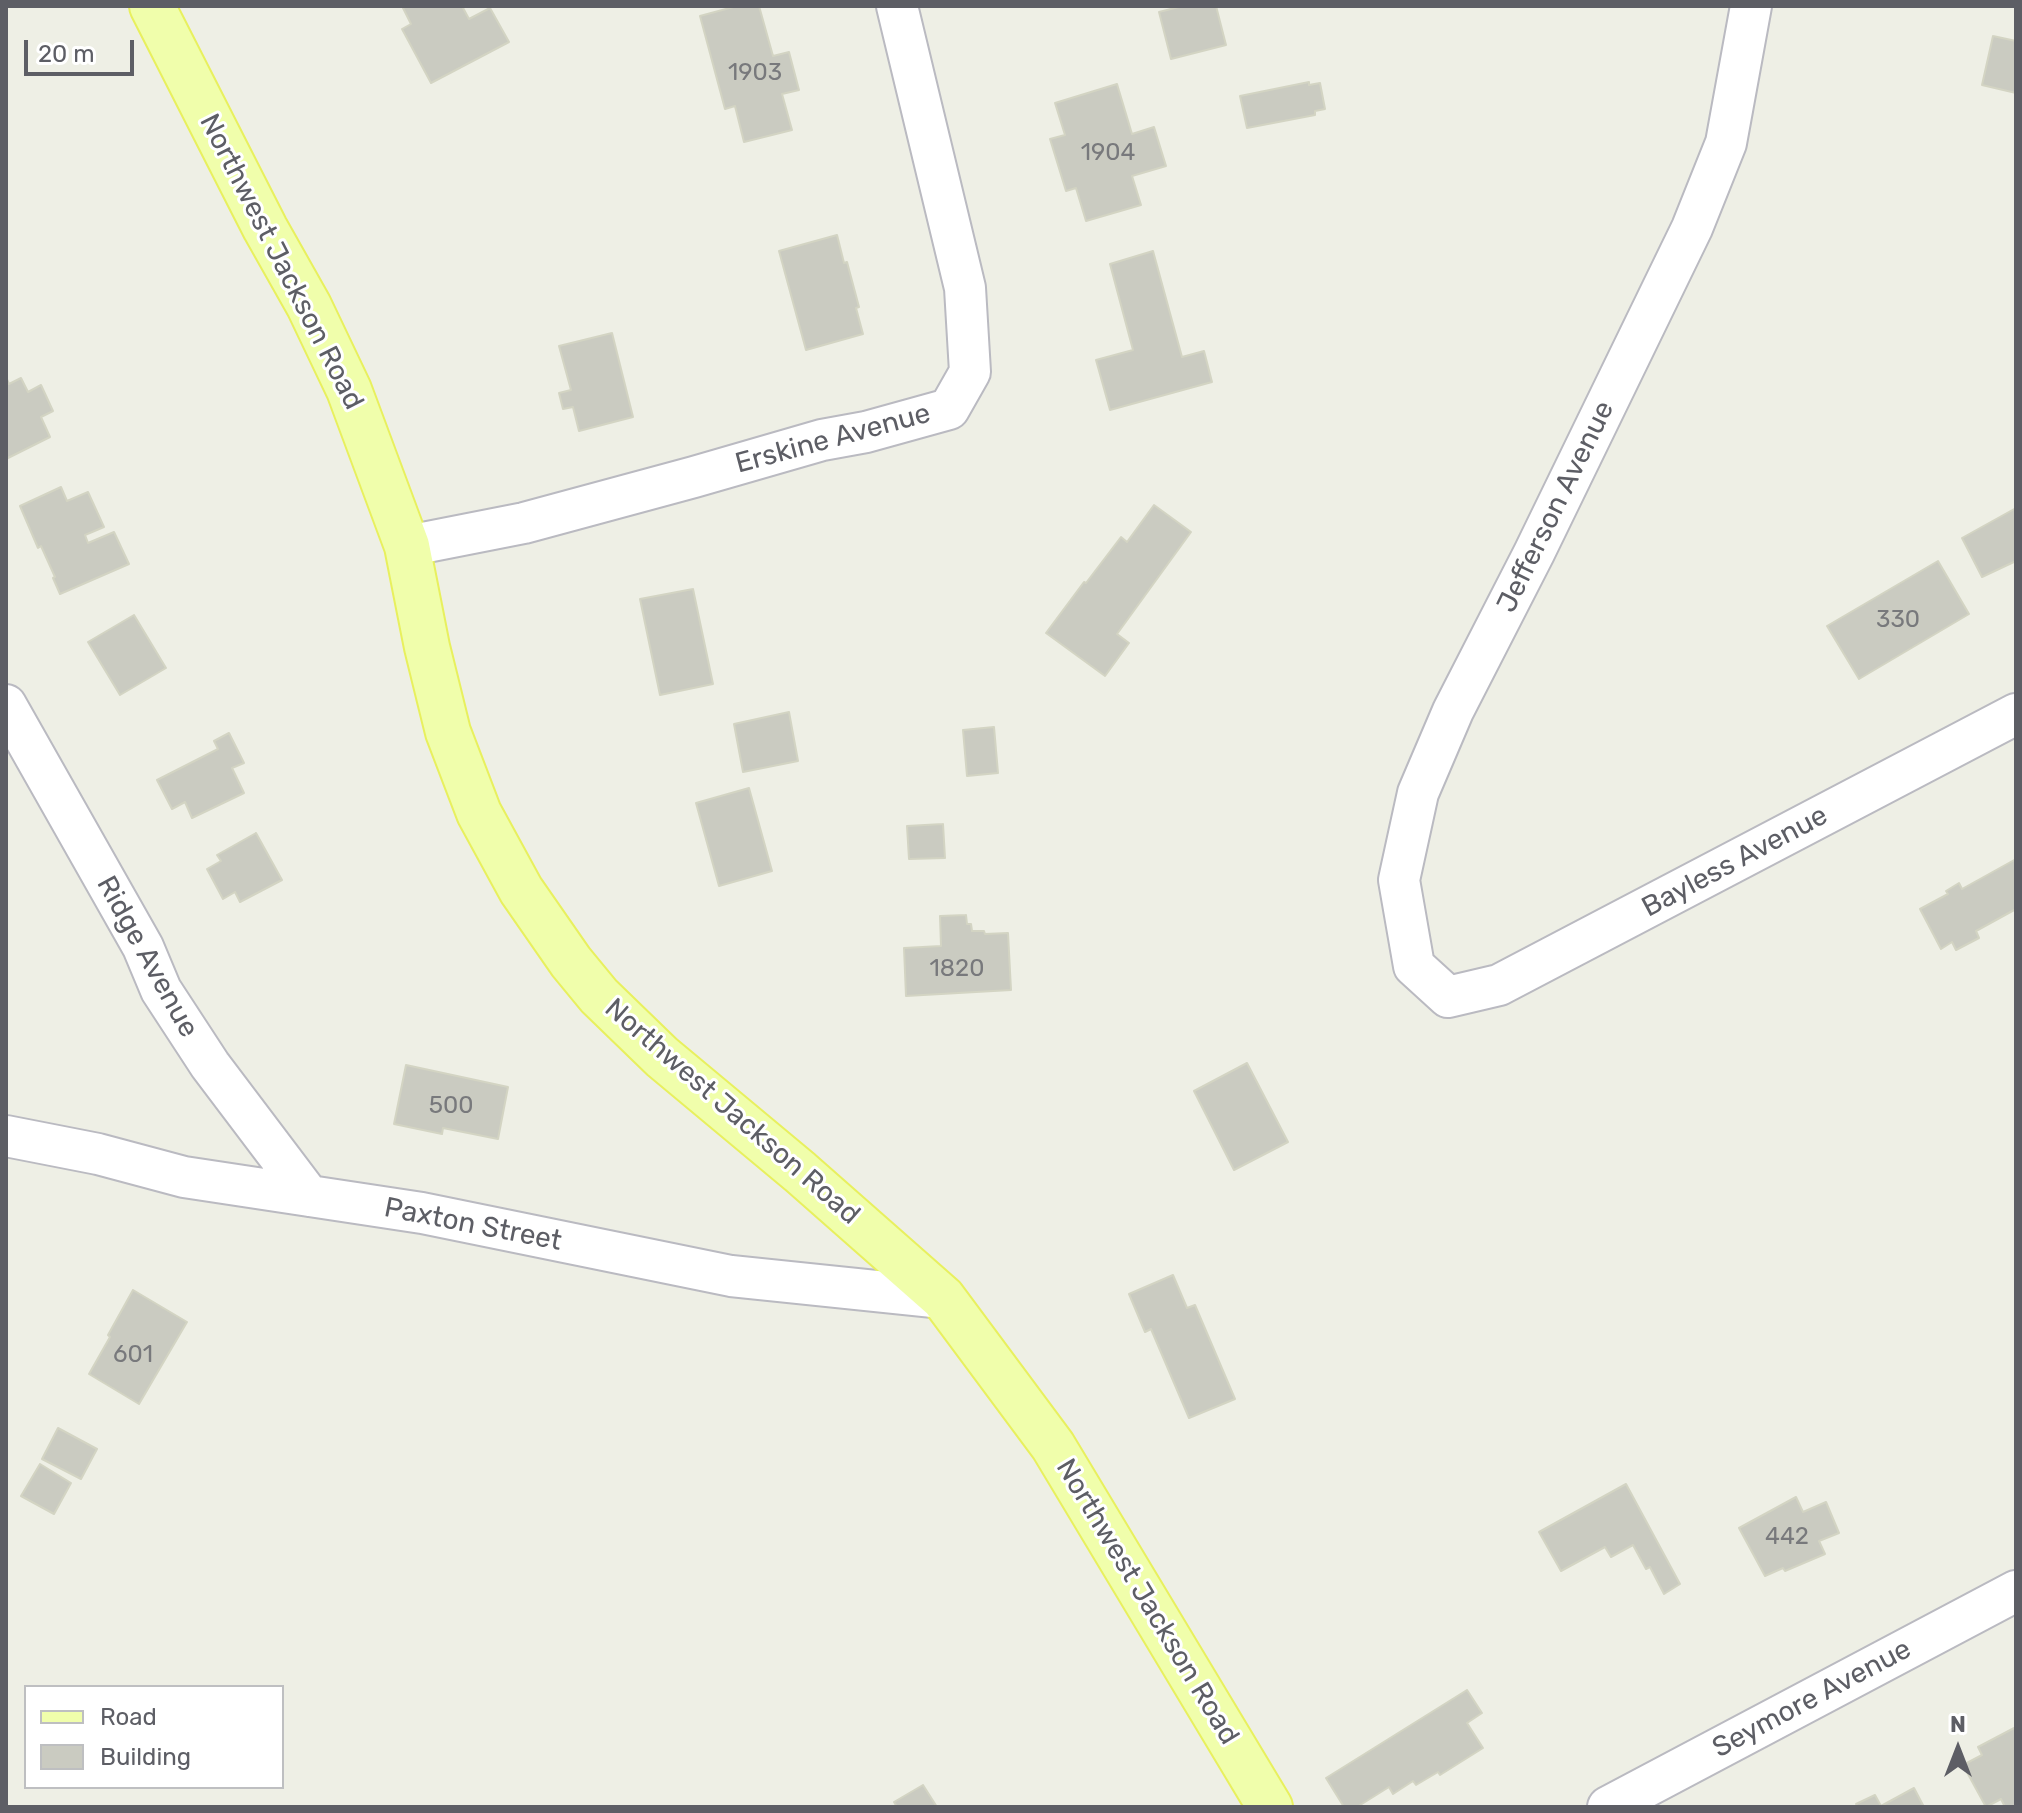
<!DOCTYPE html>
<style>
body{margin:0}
#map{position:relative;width:2022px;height:1813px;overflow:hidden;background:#eeefe5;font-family:Rubik,sans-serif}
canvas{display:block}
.frame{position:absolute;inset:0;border:8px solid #5d5e65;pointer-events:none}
.legend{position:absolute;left:24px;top:1685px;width:260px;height:104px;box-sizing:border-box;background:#fff;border:2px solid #bebfc1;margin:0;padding:10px 14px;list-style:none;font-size:24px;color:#5d5e65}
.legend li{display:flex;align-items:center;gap:16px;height:40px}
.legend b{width:40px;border:2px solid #bebfc1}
.north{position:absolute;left:1918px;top:1709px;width:80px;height:80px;-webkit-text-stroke:6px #fff;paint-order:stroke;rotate:0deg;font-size:22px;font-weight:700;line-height:32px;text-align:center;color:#5d5e65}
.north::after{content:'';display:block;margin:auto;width:28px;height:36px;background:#5d5e65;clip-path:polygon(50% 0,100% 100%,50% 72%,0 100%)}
.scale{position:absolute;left:24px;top:40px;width:110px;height:36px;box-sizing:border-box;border:4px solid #5d5e65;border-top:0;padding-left:10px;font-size:24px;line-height:28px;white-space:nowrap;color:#5d5e65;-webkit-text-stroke:6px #fff;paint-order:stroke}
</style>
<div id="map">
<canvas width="2022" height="1813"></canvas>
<div class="frame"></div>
<ul class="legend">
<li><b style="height:10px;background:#f0feab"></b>Road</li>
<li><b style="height:22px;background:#cacbc1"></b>Building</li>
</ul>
<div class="north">N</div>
<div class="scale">20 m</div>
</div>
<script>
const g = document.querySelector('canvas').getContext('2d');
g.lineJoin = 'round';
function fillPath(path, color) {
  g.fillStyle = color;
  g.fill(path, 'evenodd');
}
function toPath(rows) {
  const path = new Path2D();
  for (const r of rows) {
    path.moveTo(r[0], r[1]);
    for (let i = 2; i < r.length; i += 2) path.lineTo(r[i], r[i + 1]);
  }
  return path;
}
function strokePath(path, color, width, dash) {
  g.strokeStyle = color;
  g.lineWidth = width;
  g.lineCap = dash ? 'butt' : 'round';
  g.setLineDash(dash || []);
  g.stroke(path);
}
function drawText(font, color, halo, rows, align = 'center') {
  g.font = font + ' Rubik,sans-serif';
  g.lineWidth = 6;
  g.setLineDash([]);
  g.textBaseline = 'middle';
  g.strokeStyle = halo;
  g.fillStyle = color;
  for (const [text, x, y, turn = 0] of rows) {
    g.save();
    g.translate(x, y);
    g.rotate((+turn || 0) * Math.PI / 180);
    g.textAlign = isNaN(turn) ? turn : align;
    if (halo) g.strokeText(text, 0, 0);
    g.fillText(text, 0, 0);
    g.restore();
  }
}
const building = toPath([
 [402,6,462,6,469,19,490,8,509,42,431,83,402,29,411,24,402,6],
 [737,6,759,6,773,56,789,52,799,90,782,94,792,130,744,142,735,106,725,109,700,16,737,6],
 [1183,6,1216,6,1226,45,1171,59,1159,12,1183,6],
 [1993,36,2016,41,2016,93,1982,85,1993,36],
 [1309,82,1309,85,1320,83,1325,109,1315,111,1315,115,1247,128,1240,96,1309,82],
 [1117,84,1132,134,1154,127,1166,166,1132,176,1141,205,1086,221,1076,188,1066,191,1050,139,1065,135,1055,103,1117,84],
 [837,235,844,263,847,262,859,307,856,308,863,334,806,350,779,251,837,235],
 [1153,251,1182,357,1204,351,1212,382,1110,410,1096,360,1133,350,1110,264,1153,251],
 [612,333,633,417,579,431,573,407,563,409,559,393,571,390,559,346,612,333],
 [6,377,9,384,21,378,28,392,41,385,53,411,41,417,50,437,6,459,6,377],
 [61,487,67,501,88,492,104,527,85,535,88,543,114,532,129,564,60,594,53,578,55,577,41,546,38,548,20,506,61,487],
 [1154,505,1191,532,1117,634,1129,643,1105,676,1046,633,1084,582,1086,583,1121,537,1127,542,1154,505],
 [2016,508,2016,561,1982,577,1962,538,2016,508],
 [1938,561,1969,614,1859,679,1827,626,1938,561],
 [693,589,713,684,660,695,640,599,693,589],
 [134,615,166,668,120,695,88,642,134,615],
 [789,712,798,761,743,772,734,724,789,712],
 [994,727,998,773,967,776,963,730,994,727],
 [229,733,244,763,232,768,244,793,192,818,185,802,172,809,157,780,218,749,214,741,229,733],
 [749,788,772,871,719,886,696,803,749,788],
 [943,824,945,858,909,859,907,826,943,824],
 [256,833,282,880,240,902,235,892,223,899,207,869,221,861,217,855,256,833],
 [2016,859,2016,909,1976,931,1979,938,1956,950,1952,942,1941,949,1920,909,1948,894,1946,891,1959,883,1962,889,2016,859],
 [966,915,967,924,971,924,972,931,984,931,985,934,1008,933,1011,990,906,996,904,948,941,946,940,916,966,915],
 [1247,1063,1288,1142,1234,1170,1194,1091,1247,1063],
 [406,1065,508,1087,498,1139,443,1128,442,1134,394,1124,406,1065],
 [1173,1275,1187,1308,1195,1305,1235,1399,1189,1418,1151,1329,1145,1332,1129,1294,1173,1275],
 [133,1290,187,1322,139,1404,89,1374,110,1337,108,1335,133,1290],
 [58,1428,97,1449,81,1479,42,1459,58,1428],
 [40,1464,71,1483,54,1514,21,1496,40,1464],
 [1626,1484,1680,1584,1664,1594,1650,1567,1646,1569,1633,1545,1611,1557,1605,1547,1561,1571,1539,1532,1626,1484],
 [1796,1497,1803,1512,1826,1502,1839,1533,1819,1541,1825,1554,1785,1571,1783,1568,1765,1576,1739,1528,1796,1497],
 [1467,1690,1482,1713,1467,1723,1483,1748,1440,1775,1438,1772,1416,1785,1413,1781,1393,1794,1389,1787,1357,1807,1344,1807,1326,1778,1467,1690],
 [2016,1727,2016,1807,2005,1807,2001,1799,1986,1807,1963,1765,1982,1755,1978,1747,2016,1727],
 [923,1785,937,1807,897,1807,894,1802,923,1785],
 [1914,1788,1924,1807,1858,1807,1856,1804,1875,1795,1881,1806,1914,1788]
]);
const minor = toPath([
 [1751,6,1726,143,1692,228,1534,553,1453,711,1418,793,1399,880,1414,966,1448,997,1499,985,2016,714],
 [407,546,524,523,694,477,822,440,866,432,949,409,970,372,965,288,897,6],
 [6,705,143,947,161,990,210,1065,309,1196],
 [6,1136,98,1154,184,1177,422,1213,731,1276,943,1298],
 [1608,1807,2016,1591]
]);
const major = toPath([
 [152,6,265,228,309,306,349,390,407,546,427,647,448,732,479,813,521,890,571,962,599,996,662,1057,800,1172,943,1298,1053,1446,1270,1807]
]);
const numberNames = [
 ["1903",755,73],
 ["1904",1108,153],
 ["330",1898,620],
 ["1820",957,969],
 ["500",451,1106],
 ["601",133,1355],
 ["442",1787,1537]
];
const streetNames = [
 ["Northwest Jackson Road",281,262,63],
 ["Erskine Avenue",833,439,-15],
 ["Jefferson Avenue",1556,507,-64],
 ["Bayless Avenue",1735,862,-28],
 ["Ridge Avenue",147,957,61],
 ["Northwest Jackson Road",732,1112,41],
 ["Paxton Street",473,1225,11],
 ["Northwest Jackson Road",1147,1602,59],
 ["Seymore Avenue",1812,1699,-28]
];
fillPath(building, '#cacbc1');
strokePath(building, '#d3d4c3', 2);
strokePath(minor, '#babac1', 44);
strokePath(major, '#e8f05e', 48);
strokePath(minor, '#fff', 40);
strokePath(major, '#f0feab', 44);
drawText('24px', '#78797c', null, numberNames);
drawText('28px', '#5d5e65', '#fff', streetNames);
</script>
